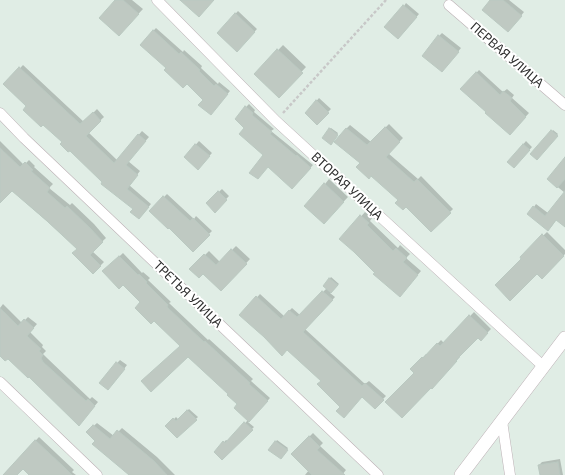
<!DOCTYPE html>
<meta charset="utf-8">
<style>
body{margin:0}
canvas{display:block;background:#e0ede5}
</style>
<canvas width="565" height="475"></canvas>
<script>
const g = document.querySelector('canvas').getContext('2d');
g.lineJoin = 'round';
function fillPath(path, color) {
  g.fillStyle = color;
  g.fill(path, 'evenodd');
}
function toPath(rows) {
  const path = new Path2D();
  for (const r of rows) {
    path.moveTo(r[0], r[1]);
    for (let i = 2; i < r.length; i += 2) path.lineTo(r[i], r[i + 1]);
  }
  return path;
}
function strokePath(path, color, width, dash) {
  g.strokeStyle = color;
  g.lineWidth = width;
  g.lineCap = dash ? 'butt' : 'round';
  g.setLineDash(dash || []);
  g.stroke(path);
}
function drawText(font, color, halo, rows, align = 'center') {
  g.font = font + ' "Exo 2",sans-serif';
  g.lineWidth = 4;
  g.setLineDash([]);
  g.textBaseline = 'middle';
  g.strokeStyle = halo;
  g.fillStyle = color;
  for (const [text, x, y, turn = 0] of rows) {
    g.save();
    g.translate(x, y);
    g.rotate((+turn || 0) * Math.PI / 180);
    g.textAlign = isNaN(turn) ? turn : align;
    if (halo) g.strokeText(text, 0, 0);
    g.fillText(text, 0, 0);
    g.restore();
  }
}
const shadow = toPath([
 [116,0,132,0,143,9,123,30],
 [491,0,509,0,524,12,511,28],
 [406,3,419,14,401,35,404,6],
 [238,11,257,29,237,50,218,33],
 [156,28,183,52,184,50,202,66,201,68,218,84,219,82,230,91,213,111,204,100,187,83,168,68,141,44],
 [442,33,461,48,445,68,439,36],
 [283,45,306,67,279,96,255,74],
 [23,65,84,122,97,109,104,117,88,132,117,160,142,131,149,137,128,161,140,171,129,185,151,204,142,215,104,182,5,84],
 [479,70,503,92,507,89,514,95,512,98,529,113,510,134,462,89],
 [319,98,331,109,317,123,306,113],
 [249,104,255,110,254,112,274,129,271,131,313,165,292,187,264,154,246,127,246,107],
 [389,124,403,138,388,153,418,179,421,176,453,209,431,231,361,163,346,129,350,125,371,142],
 [331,128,338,133,332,142,329,129],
 [553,130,558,134,537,159,531,154],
 [0,141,24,165,29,160,35,166,34,167,53,184,49,188,70,205,72,203,94,224,106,238,92,251,104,262,93,273,78,249,12,190,0,198],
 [199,141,212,153,201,165,185,157],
 [526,141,532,147,514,167,508,162],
 [565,159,565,226,557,219,551,227,534,207,536,204,548,213,565,193,548,179],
 [329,179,348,197,328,218,325,184],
 [222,189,229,196,215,211,207,203],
 [167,194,194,219,196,216,212,231,193,250,169,226,150,211],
 [365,212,372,218,370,221,398,248,400,245,410,254,406,258,421,271,403,292,376,273,341,239],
 [547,232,565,250,565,254,542,278,521,257],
 [236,246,250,259,221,290,203,273,191,269,209,251,220,262],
 [123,253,142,273,143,272,150,278,148,280,171,302,169,303,208,340,209,339,253,379,251,381,270,398,248,422,254,427,222,459,215,452,226,440,228,441,248,420,230,394,182,346,142,302,123,284,104,271],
 [331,277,339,284,330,293,335,297,305,329,365,384,369,381,386,396,375,407,362,396,322,381,287,348,265,337,241,315,260,294,284,316,292,308,300,315,327,288,324,286],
 [3,304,22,323,28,317,37,324,30,332,43,345,42,347,46,351,43,354,47,358,90,399,92,397,98,402,82,421,72,416,8,357,0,355,0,308],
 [474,312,491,329,481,339,478,337,459,356,460,357,435,384,412,369,426,354,427,355,441,340,444,343],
 [120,360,127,365,111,386,117,363],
 [189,409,198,417,177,437,167,426,176,417,179,420],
 [97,423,114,436,122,428,157,457,175,475,131,475,87,432],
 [313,433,323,443,320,446,346,470,342,475,305,475,309,470,292,454],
 [39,437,74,470,72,472,76,475,31,475,23,468,16,475,3,475],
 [277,440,288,448,281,458,270,450],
 [560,459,563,475,541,475,539,465,542,462]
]);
const building = toPath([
 [115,0,123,0,139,14,119,36,99,18,115,0],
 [180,0,214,0,199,17,180,0],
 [490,0,503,0,522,16,508,32,482,10,490,0],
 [403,5,417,17,398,39,384,27,403,5],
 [235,13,255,32,237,52,217,33,235,13],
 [153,30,179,54,181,52,200,70,199,71,214,86,216,84,228,94,211,115,198,105,203,100,187,84,183,88,164,70,166,68,140,45,153,30],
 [438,35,459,52,442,72,422,56,438,35],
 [277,49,303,73,279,98,254,74,277,49],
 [19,67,80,124,93,112,101,121,86,136,114,163,138,134,146,141,126,165,138,175,127,189,149,207,139,219,130,212,133,209,101,184,102,182,70,151,68,152,60,144,62,142,43,125,41,127,23,110,26,106,3,84,19,67],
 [476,72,500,95,503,91,512,98,510,101,526,117,510,135,485,113,486,112,460,89,476,72],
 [316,100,329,113,317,125,305,113,316,100],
 [245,106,253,113,252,115,272,132,270,134,296,156,297,155,311,168,292,189,268,167,258,179,249,173,263,155,239,134,244,128,235,119,245,106],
 [385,127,400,142,386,157,414,182,417,179,451,213,431,232,406,207,403,210,395,203,398,200,371,176,369,179,356,167,360,163,334,142,346,128,367,145,385,127],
 [329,128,338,135,331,145,322,138,329,128],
 [551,130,558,136,537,160,530,154,551,130],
 [195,144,210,156,198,170,184,157,195,144],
 [523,144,530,150,514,168,507,162,523,144],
 [0,148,20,167,25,162,33,170,31,171,50,188,47,192,65,208,67,206,90,228,103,242,90,255,101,266,93,274,72,253,77,249,47,221,12,191,0,203,0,148],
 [565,157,565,179,557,188,547,179,565,157],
 [324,183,344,202,324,224,304,206,324,183],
 [218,191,227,200,215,213,206,203,218,191],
 [565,191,565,227,556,220,548,231,527,214,533,206,545,216,565,191],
 [163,196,190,221,193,218,210,235,193,252,169,228,168,229,149,211,163,196],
 [360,215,369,223,367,225,393,251,396,248,407,258,403,262,418,275,400,297,373,274,375,273,354,252,339,239,360,215],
 [542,234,564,256,542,279,537,274,510,301,495,285,521,259,520,257,542,234],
 [231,249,247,264,221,291,203,274,199,278,189,269,204,254,216,265,231,249],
 [119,256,138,275,139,274,147,282,146,283,168,305,167,307,204,342,205,341,250,383,249,384,268,401,249,422,234,408,237,404,227,395,228,394,188,357,151,392,141,381,180,346,154,321,151,324,135,308,140,302,123,285,119,289,102,271,119,256],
 [329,278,338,285,331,293,323,286,329,278],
 [322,291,333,300,303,332,362,386,365,383,384,400,375,409,362,397,344,418,336,411,340,407,317,384,321,381,287,350,282,356,264,337,239,315,256,296,281,319,289,310,297,317,322,291],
 [0,308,18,326,24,319,34,328,27,336,41,349,39,351,43,355,41,358,43,362,86,401,88,399,95,406,79,426,29,377,28,378,8,359,5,361,0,356,0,308],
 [469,315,488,333,481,341,478,338,456,360,457,361,432,389,431,388,402,418,385,402,414,373,410,369,422,357,423,358,437,343,440,346,469,315],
 [116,362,125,369,108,390,99,383,116,362],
 [187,410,197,420,177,438,165,426,173,418,176,421,187,410],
 [244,422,253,430,222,460,214,452,223,441,225,443,244,422],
 [93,425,110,439,117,430,154,461,167,475,129,475,92,444,95,441,86,432,93,425],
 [309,436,320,447,317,450,345,475,312,475,291,454,309,436],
 [35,440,63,466,72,475,29,475,23,469,17,475,3,475,35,440],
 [275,441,288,450,281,459,268,450,275,441],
 [558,462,560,475,540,475,538,465,558,462]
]);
const path = toPath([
 [283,113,386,0]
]);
const minor = toPath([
 [157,0,276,121,544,367],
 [449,5,565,105],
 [0,113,24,138,378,475],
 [0,382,97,475],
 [502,421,510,475]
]);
const tertiary = toPath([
 [461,475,565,338]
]);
const streetNames = [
 ["ПЕРВАЯ УЛИЦА",507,55,41],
 ["ВТОРАЯ УЛИЦА",347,186,43],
 ["ТРЕТЬЯ УЛИЦА",188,294,44]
];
fillPath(shadow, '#0003');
fillPath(building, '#bfc9c2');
strokePath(building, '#bac9c1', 1);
strokePath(minor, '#bcb0b5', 11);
strokePath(tertiary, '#bcb0b5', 14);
strokePath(path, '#c8c8c8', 2.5, [3, 2]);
strokePath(minor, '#fff', 10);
strokePath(tertiary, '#fff', 13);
drawText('13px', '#2d2d2d', '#fff', streetNames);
</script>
